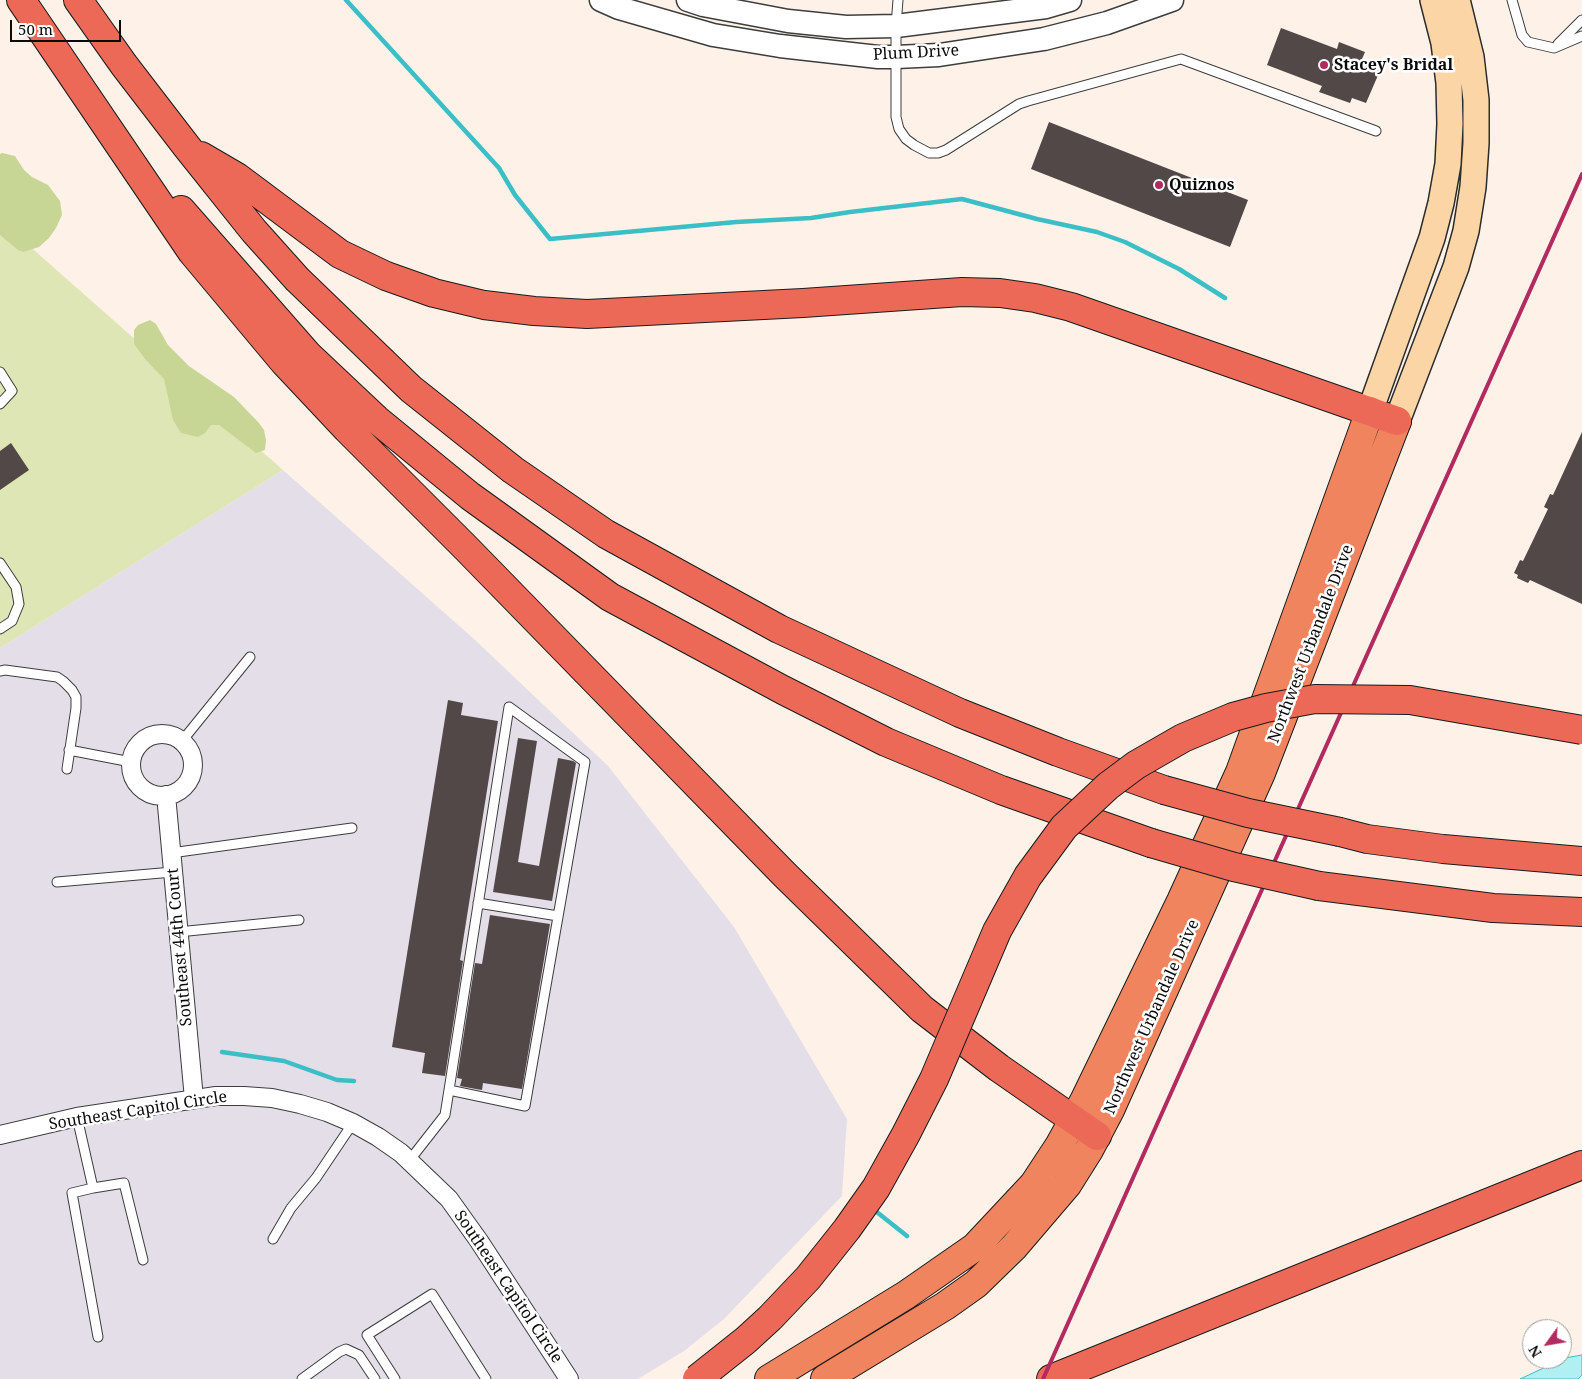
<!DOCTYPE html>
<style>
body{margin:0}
#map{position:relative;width:1582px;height:1379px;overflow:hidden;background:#fef2e8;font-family:"Noto Serif",serif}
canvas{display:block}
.north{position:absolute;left:1522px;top:1319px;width:50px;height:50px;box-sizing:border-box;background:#fff;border:1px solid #9d9d9d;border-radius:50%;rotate:238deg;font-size:14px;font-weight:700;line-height:20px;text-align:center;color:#0a0a0a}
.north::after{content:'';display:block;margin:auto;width:18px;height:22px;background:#b22a5f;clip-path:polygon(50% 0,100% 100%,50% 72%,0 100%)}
.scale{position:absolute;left:10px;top:20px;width:111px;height:22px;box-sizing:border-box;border:2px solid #0a0a0a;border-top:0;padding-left:6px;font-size:15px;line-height:18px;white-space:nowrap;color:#0a0a0a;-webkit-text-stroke:4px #fff;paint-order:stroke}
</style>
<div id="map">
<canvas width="1582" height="1379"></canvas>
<div class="north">N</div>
<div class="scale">50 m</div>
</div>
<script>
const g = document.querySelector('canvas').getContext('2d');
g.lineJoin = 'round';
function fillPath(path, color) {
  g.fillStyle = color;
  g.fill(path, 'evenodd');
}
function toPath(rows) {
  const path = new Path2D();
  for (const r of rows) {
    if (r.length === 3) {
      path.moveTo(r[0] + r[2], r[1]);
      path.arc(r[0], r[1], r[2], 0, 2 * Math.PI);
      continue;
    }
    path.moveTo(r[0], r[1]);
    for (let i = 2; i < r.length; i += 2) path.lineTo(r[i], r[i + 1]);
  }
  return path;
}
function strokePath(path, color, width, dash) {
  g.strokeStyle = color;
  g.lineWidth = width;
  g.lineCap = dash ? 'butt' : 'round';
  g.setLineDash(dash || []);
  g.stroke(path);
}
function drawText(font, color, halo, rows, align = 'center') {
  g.font = font + ' "Noto Serif",serif';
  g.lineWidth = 5;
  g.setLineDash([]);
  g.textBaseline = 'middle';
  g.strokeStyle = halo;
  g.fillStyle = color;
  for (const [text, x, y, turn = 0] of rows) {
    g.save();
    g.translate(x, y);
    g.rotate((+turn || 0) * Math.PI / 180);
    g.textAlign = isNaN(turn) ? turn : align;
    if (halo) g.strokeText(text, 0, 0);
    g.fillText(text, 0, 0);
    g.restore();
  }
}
const industrial = toPath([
 [283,470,474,639,608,766,734,927,847,1119,842,1196,724,1319,684,1351,638,1379,0,1379,0,648]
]);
const green = toPath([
 [0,220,283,470,0,648]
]);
const forest = toPath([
 [2,153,15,156,24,170,32,177,48,185,60,201,62,215,56,228,49,238,39,247,23,252,18,250,0,235,0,154],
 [150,320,156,324,168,345,189,366,234,397,259,423,264,430,266,440,265,450,256,453,219,425,211,425,205,433,198,437,181,433,173,420,164,379,145,359,134,344,134,330,138,325]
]);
const water = toPath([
 [1582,1355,1582,1375,1578,1379,1520,1379,1565,1358,1582,1355]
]);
const stream = toPath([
 [346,0,499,168,515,195,550,239,736,222,811,218,850,212,962,199,1037,219,1097,232,1125,242,1179,269,1225,298],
 [222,1052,284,1061,337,1080,354,1081],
 [873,1209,907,1236]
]);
const building = toPath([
 [1281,28,1337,49,1339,42,1365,52,1362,59,1382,66,1366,103,1352,98,1350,103,1319,92,1322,86,1267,65],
 [1049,122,1248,200,1230,247,1031,169],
 [1582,432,1582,604,1530,580,1528,583,1517,578,1518,575,1514,573,1520,560,1523,561,1548,509,1544,507,1550,494,1553,495],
 [11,443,29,470,0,490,0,451],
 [448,700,463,703,461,715,498,721,460,960,463,961,445,1076,422,1073,425,1053,392,1047],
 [518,738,537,741,518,862,539,866,558,758,573,761,576,763,552,901,493,892],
 [490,915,550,924,522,1089,483,1083,482,1090,476,1089,460,1086,462,1079,457,1078,475,963,482,964]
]);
const service = toPath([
 [898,0,896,26,896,117,899,129,906,139,914,145,929,153,938,153,946,150,1019,104,1028,101,1181,59,1376,131],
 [1512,0,1522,35,1528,42,1554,48,1582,36],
 [1558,44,1582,20],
 [0,372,12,391,0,404],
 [0,563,16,587,19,604,12,621,0,629],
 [0,671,5,670,57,677,63,681,72,690,76,697,76,708,67,769],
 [182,741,250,657],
 [69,750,131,762],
 [171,853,352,828],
 [57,882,173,872],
 [478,903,558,916],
 [178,932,299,920],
 [77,1117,93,1188,72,1193,98,1337],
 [409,1161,445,1115,449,1090,509,707,585,762,525,1106,449,1090],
 [93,1188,124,1183,143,1260],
 [273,1239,291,1208,316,1178,353,1123],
 [302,1379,339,1352,346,1349,359,1355,375,1379],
 [395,1379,367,1335,432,1294,486,1379]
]);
const minor = toPath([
 [162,765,31],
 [166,795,194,1099],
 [0,1135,77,1117,216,1096,244,1096,272,1098,300,1104,327,1112,353,1123,378,1137,401,1153,449,1199,479,1241,569,1379]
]);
const tertiary = toPath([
 [601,0,619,8,713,35,780,46,878,57,896,57,939,55,1044,39,1107,23,1172,0],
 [688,0,703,5,788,21,846,27,896,26,1046,7,1070,0]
]);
const secondary = toPath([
 [1370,411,1432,238,1441,203,1448,164,1450,124,1449,83,1444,43,1433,0],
 [1397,421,1456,267,1466,231,1473,187,1476,143,1476,100,1471,57,1457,0]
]);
const trunk = toPath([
 [769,1379,906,1295,975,1247,1034,1184,1059,1146,1084,1101,1181,901,1240,772,1370,411],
 [825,1379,945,1306,976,1284,1014,1247,1067,1185,1089,1150,1110,1110,1261,773,1397,421]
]);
const motorway = toPath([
 [21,0,192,252,284,362,347,429,467,549,785,875,922,1009,999,1068,1097,1136],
 [78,0,124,65,187,147,254,231,297,279,411,389,513,470,606,534,779,629,960,713,1058,752,1164,790],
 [201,156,237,177,340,254,386,276,434,293,484,305,534,311,587,314,803,303,962,292,1000,293,1035,298,1071,307,1397,421],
 [181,210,308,355,376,419,470,496,610,597,783,690,886,742,1001,790,1151,843],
 [1340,832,1367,839,1443,849,1582,861],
 [1319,886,1493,908,1582,912],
 [1051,1379,1582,1165]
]);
const rail = toPath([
 [1043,1379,1582,174]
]);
const motorwayBridge = toPath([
 [1164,790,1248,813,1340,832],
 [1151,843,1234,867,1319,886],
 [697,1379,746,1340,770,1318,808,1278,847,1229,876,1188,906,1134,934,1079,997,931,1028,876,1064,827,1108,786,1136,765,1183,738,1233,717,1266,708,1315,699,1410,700,1582,730]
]);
const markers = [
 [1324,65,5,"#b22a5f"],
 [1159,185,5,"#b22a5f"]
];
const streetNames = [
 ["Plum Drive",916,53,-3],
 ["Northwest Urbandale Drive",1311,644,-69],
 ["Southeast 44th Court",180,947,-95],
 ["Northwest Urbandale Drive",1152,1017,-66],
 ["Southeast Capitol Circle",138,1111,-9],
 ["Southeast Capitol Circle",508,1287,56]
];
const poiNames = [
 ["Stacey's Bridal",1334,65],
 ["Quiznos",1169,185]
];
fillPath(industrial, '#e4dee9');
fillPath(green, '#dfe6b5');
fillPath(forest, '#c8d695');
fillPath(water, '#b0f0f3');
strokePath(water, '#3bbec6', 1);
strokePath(stream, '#3bbec6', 4.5);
fillPath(building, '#524847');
strokePath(service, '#3d3d3d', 11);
strokePath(minor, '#3d3d3d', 20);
strokePath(tertiary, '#3d3d3d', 25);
strokePath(secondary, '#2c2c2c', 28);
strokePath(trunk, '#1b1b1b', 30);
strokePath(motorway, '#1b1b1b', 30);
strokePath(service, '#fff', 9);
strokePath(minor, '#fff', 18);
strokePath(tertiary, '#fff', 22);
strokePath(secondary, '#fbd5a6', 25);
strokePath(trunk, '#f0845e', 28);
strokePath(motorway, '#ed6957', 28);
strokePath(rail, '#b22a5f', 4);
strokePath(motorwayBridge, '#1b1b1b', 30, []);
strokePath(motorwayBridge, '#ed6957', 28);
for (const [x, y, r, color] of markers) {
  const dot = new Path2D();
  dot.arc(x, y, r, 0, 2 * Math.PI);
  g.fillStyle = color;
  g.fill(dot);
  strokePath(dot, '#fff', 2);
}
drawText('16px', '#0a0a0a', '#fff', streetNames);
drawText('bold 16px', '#0a0a0a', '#fff', poiNames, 'left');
</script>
